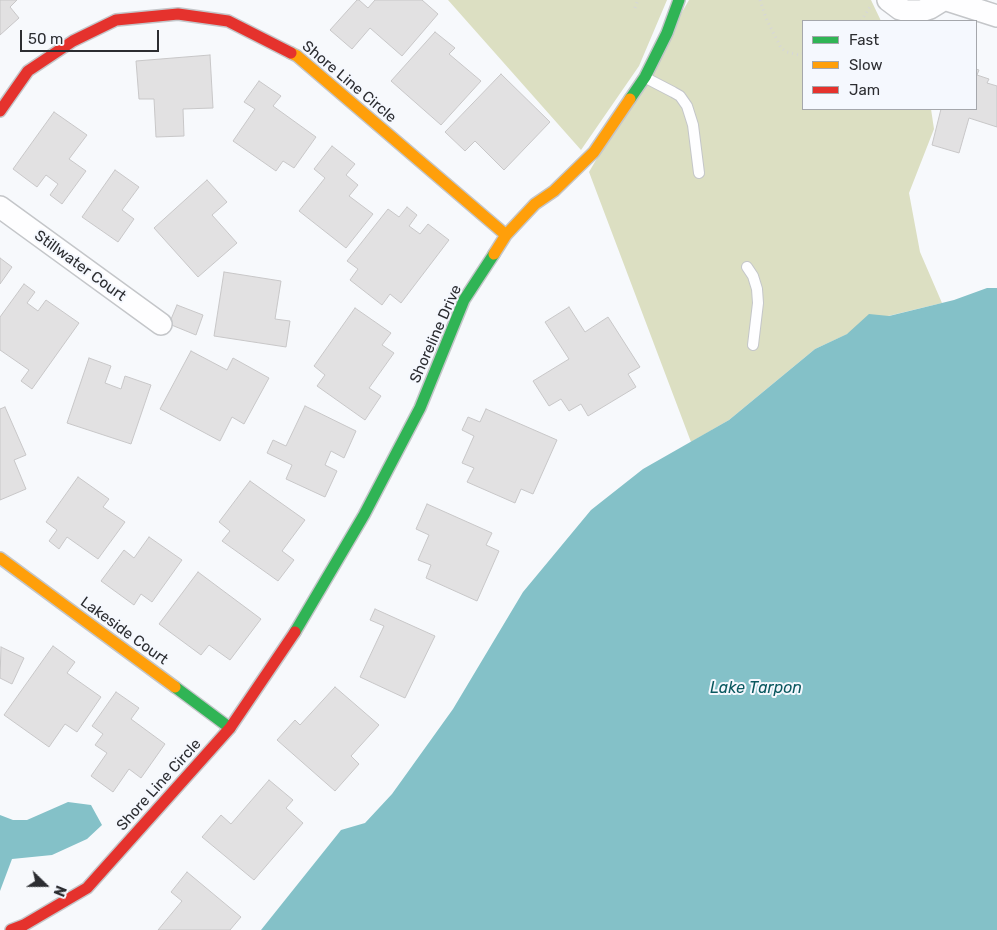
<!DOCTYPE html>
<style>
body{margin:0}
#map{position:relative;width:997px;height:930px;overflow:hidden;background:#f7f9fc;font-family:Rubik,sans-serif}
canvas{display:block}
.legend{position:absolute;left:802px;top:20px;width:175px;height:90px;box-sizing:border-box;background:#f5f8fe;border:1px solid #a5a7ac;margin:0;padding:6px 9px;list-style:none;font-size:15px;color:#2c2d31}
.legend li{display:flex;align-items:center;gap:10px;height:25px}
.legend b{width:25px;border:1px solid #a5a7ac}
.north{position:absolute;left:20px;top:860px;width:50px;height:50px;-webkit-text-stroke:4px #f5f8fe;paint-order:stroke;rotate:112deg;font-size:14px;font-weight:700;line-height:20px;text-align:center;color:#2c2d31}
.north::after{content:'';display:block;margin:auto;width:18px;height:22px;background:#2c2d31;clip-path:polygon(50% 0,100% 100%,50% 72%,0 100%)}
.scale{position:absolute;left:20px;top:30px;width:139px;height:22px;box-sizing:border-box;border:2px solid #2c2d31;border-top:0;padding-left:6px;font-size:15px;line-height:18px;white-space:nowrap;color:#2c2d31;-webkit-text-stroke:4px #f5f8fe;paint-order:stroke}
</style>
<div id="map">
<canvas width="997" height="930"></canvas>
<ul class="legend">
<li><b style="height:6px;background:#30b455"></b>Fast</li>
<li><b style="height:6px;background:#ff9f0a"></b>Slow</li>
<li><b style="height:6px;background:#e5322d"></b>Jam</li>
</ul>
<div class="north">N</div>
<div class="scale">50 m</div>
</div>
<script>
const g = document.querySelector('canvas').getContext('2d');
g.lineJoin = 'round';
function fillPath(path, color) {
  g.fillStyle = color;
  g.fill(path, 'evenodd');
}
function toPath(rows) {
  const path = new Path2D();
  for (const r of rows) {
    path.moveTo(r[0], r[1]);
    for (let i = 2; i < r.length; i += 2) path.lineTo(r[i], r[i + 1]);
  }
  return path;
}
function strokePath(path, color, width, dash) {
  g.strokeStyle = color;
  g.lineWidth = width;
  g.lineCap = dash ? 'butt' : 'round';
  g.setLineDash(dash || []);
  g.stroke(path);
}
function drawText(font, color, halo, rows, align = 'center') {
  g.font = font + ' Rubik,sans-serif';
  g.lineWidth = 4;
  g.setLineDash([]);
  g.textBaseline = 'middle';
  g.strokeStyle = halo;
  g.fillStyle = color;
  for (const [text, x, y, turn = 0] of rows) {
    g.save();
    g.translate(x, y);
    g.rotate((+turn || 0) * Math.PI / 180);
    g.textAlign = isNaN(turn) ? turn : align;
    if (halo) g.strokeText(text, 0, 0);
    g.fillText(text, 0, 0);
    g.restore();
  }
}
const green = toPath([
 [448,0,667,0,639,66,581,150],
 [689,0,871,0,881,21,803,21,803,109,931,109,934,129,909,193,920,252,942,303,884,317,815,349,729,420,691,442,589,172]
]);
const water = toPath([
 [987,288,997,288,997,930,261,930,341,830,365,823,392,794,453,709,523,592,591,510,643,469,729,420,815,349,847,334,869,314,889,316,954,300],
 [68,802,91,805,102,825,87,839,52,855,12,859,0,891,0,815,13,820,27,820]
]);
const building = toPath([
 [0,0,17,0,10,7,19,18,0,35,0,0],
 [357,0,359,0,368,8,375,0,422,0,438,14,402,56,370,28,352,49,330,30,357,0],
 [435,32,455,48,449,54,481,81,441,125,391,81,435,32],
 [210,55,213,108,183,109,184,136,156,137,154,99,139,99,136,61,210,55],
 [976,69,979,70,977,75,989,79,987,83,997,86,997,127,969,118,959,153,932,145,941,109,976,109,976,69],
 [501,74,550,122,504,170,475,141,465,151,445,132,501,74],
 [259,81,281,96,273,106,316,137,294,168,283,161,276,171,233,141,255,109,244,102,259,81],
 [54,112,87,135,69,159,86,171,62,204,50,195,58,184,46,175,37,187,13,169,54,112],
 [332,146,355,164,346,175,358,185,349,196,373,214,346,248,299,211,325,178,314,169,332,146],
 [115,170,139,187,122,210,134,219,118,242,82,217,115,170],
 [207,180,227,202,212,215,237,243,198,277,154,228,207,180],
 [407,207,417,215,409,226,420,234,428,224,449,240,401,303,390,294,382,305,350,280,358,269,347,261,388,209,399,217,407,207],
 [0,258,12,267,0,284,0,258],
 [224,272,281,281,275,319,290,321,286,347,214,336,224,272],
 [24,284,35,292,27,303,38,311,46,300,79,323,32,389,21,381,29,370,0,350,0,317,24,284],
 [177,305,203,315,196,335,169,324,177,305],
 [569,307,585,332,608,317,640,367,628,374,636,387,588,416,581,404,569,411,561,399,549,406,533,381,569,359,545,322,569,307],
 [355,308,391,333,382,345,394,353,369,388,381,396,365,420,317,386,325,375,314,366,355,308],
 [191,351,227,370,233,358,269,378,244,424,232,417,220,441,160,409,191,351],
 [89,358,111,366,105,383,121,389,125,376,151,385,131,444,67,423,89,358],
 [305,406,356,431,344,458,331,451,325,465,337,471,325,497,286,479,292,465,267,453,273,440,286,446,305,406],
 [5,407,26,455,14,460,26,489,0,500,0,409,5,407],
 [486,409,557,440,533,494,521,489,515,503,467,482,474,468,462,463,474,436,462,430,468,417,480,422,486,409],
 [78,477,109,499,103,507,125,522,98,559,67,537,59,549,49,541,57,530,46,522,78,477],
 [250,481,305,520,282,551,294,560,278,581,222,541,230,531,219,522,250,481],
 [427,504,492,533,486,545,499,551,477,601,426,578,431,565,418,560,429,535,416,529,427,504],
 [149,537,182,560,152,602,141,594,134,605,101,581,124,550,134,558,149,537],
 [198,572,261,619,230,660,209,645,201,655,159,624,198,572],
 [375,609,435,636,405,698,360,677,384,626,370,620,375,609],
 [53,646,75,662,67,673,101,697,77,732,65,724,49,747,4,715,53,646],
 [1,647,24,658,12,684,0,678,1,647],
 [335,687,379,725,351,756,359,764,335,791,277,740,295,720,300,725,335,687],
 [116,692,139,708,131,719,165,744,141,778,129,769,113,792,91,776,107,753,95,745,103,734,92,726,116,692],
 [269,780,293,800,286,808,303,823,254,880,202,837,221,815,231,824,269,780],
 [187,872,241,917,230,930,158,930,182,901,171,892,187,872]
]);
const path = toPath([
 [760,0,766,18,781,48,787,52,799,55,803,54],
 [635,8,638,0],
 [861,21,870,7]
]);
const lane = toPath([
 [646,78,673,92,680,96,687,106,693,125,699,173],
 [747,267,753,276,757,289,758,303,753,345]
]);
const street = toPath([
 [888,0,900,9,907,11,921,11,930,8,943,0],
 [947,0,997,16],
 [0,207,161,324]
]);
const fast = toPath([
 [630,99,645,77,667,33,679,0],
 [295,632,364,515,420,408,464,300,494,254],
 [175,687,230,728]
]);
const slow = toPath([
 [291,53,297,56,506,235],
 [494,254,506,235,535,204,554,191,594,152,630,99],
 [0,558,175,687]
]);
const jam = toPath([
 [0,111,28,71,73,41,116,20,178,14,228,21,291,53],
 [11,930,24,925,87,888,230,728,295,632]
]);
const streetNames = [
 ["Shore Line Circle",349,82,40],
 ["Stillwater Court",80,266,36],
 ["Shoreline Drive",436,334,-66],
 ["Lakeside Court",124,631,36],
 ["Shore Line Circle",159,785,-48]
];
const waterNames = [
 ["Lake Tarpon",756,688]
];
fillPath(green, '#dcdfc2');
fillPath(water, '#84c1c8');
fillPath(building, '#e2e1e2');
strokePath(building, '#c8c7c8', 1);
strokePath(lane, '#c4c6c9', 12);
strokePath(street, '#c4c6c9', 24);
strokePath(fast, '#c4c6c9', 14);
strokePath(slow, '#c4c6c9', 14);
strokePath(jam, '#c4c6c9', 14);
strokePath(path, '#d6d6d8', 3, [1, 4]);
strokePath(lane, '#fefeff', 10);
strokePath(street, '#fefeff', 21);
strokePath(fast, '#30b455', 11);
strokePath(slow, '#ff9f0a', 11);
strokePath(jam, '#e5322d', 11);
drawText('15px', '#2c2d31', '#f5f8fe', streetNames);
drawText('italic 16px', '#0a585f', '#f5f8fe', waterNames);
</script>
